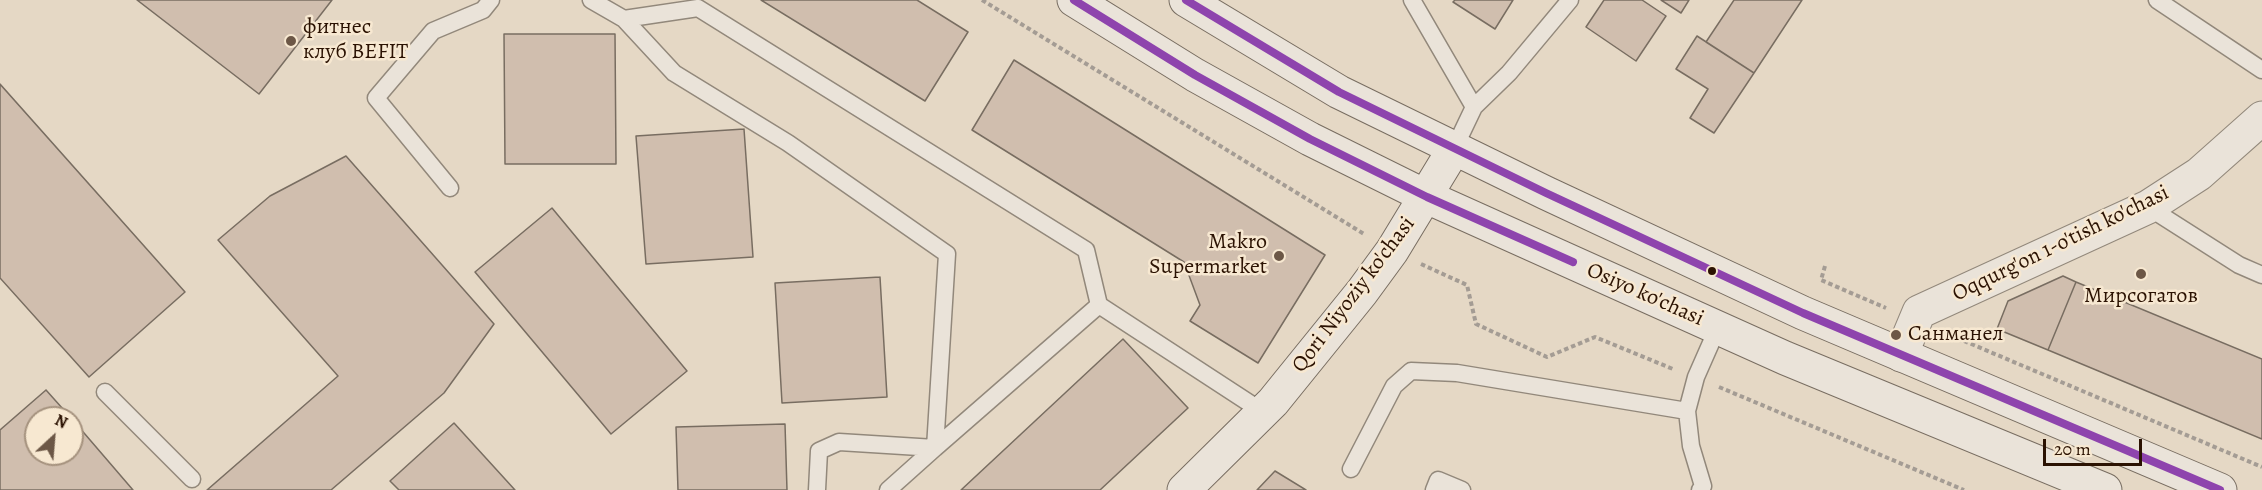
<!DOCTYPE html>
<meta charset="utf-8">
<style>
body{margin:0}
#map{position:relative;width:2262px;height:490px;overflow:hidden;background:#e5d8c5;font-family:Alegreya,serif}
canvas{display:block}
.north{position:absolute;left:24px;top:406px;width:60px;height:60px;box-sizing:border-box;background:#f7e8d1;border:2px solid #a5927e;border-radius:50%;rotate:26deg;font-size:16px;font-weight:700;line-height:24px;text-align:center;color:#2b1202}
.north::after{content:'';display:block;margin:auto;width:21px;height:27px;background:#6c5746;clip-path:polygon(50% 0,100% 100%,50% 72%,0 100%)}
.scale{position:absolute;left:2043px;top:439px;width:99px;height:27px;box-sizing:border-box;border:3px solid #2b1202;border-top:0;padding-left:8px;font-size:18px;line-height:21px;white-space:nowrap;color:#2b1202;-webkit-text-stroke:4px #f7e8d1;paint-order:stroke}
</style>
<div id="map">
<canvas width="2262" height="490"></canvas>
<div class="north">N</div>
<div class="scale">20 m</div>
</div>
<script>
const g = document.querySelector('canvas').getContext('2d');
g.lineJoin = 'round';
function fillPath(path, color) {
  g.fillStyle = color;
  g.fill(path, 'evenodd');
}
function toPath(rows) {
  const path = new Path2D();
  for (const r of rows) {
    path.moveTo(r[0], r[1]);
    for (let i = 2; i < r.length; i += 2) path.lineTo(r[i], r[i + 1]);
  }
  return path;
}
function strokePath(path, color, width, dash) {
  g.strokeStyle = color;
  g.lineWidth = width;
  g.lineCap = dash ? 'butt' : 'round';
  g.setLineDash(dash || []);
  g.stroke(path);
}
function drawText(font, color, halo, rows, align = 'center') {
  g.font = font + ' Alegreya,serif';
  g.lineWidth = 5;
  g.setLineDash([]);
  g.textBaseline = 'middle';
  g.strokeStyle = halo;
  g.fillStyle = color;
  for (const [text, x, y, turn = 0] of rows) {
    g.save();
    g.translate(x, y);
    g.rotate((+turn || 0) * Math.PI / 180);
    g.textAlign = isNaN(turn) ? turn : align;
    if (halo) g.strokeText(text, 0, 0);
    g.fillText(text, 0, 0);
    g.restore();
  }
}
const building = toPath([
 [137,0,332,0,259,94,137,0],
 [761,0,917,0,968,32,925,101,761,0],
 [1455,0,1513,0,1495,29,1453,2,1455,0],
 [1604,0,1642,0,1666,16,1636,61,1586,27,1604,0],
 [1661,0,1689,0,1681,13,1661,0],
 [1734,0,1802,0,1754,73,1706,42,1734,0],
 [504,34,615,34,616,164,505,164,504,34],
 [1697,36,1754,73,1714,133,1690,118,1708,89,1676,69,1697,36],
 [1014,60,1325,255,1258,363,1190,321,1200,305,1184,262,972,130,1014,60],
 [0,84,185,292,89,377,0,278,0,84],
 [744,129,753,257,646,264,636,136,744,129],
 [346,156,494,324,444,393,331,490,207,490,338,376,218,240,270,196,346,156],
 [552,208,687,371,611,434,475,272,552,208],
 [2063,276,2076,282,2048,350,1997,329,2008,301,2063,276],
 [880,277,887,397,782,403,775,283,880,277],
 [2076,282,2262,359,2262,439,2048,350,2076,282],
 [1123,339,1188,408,1100,490,961,490,1123,339],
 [46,390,71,418,36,418,36,454,72,454,72,419,133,490,0,490,0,430,46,390],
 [454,423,515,490,399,490,390,481,454,423],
 [785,424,787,490,678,490,676,427,785,424],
 [1275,471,1306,490,1257,490,1275,471]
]);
const path = toPath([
 [982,0,1364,234],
 [1421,264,1467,285,1476,324,1547,357,1595,337,1673,369],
 [1825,266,1821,280,1886,308],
 [1950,335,2262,467],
 [1719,387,1964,490]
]);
const lane = toPath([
 [591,0,624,19,674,73,788,143,947,254,935,448,888,490],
 [1412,0,1474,107],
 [2157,0,2262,70],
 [624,19,698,8,1086,250,1099,305,935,448,839,442,819,451,817,490],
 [1454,149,1474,107,1509,73,1570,0],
 [450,188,376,98,433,31,483,10,491,0],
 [2148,207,2239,265,2262,275],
 [1099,305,1263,412],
 [105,392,192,479],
 [1351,469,1394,386,1411,371,1457,373,1687,411],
 [1434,490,1438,480,1462,490],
 [1700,490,1703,486,1691,446,1687,411,1696,377,1718,327]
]);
const street = toPath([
 [1901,355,1919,312,2148,207,2199,174,2262,118]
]);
const secondary = toPath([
 [1074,0,1195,75,1310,139,1427,197,1785,358,2105,490],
 [1186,0,1339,92,1546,193,1803,313,2220,490],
 [1184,490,1273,402,1362,292,1392,251,1454,149]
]);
const bus1 = toPath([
 [1074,0,1195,75,1310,139,1427,197,1573,262],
 [1186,0,1339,92,1546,193,1803,313,2220,490]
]);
const markers = [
 [291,41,6,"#6c5746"],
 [1279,256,6,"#6c5746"],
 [1712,271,5,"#2b1202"],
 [2141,274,6,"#6c5746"],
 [1896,335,6,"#6c5746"]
];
const poiNames = [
 ["фитнес",303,28],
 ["клуб BEFIT",303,53],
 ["Makro",1267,243,"right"],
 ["Supermarket",1267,268,"right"],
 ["Мирсогатов",2141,297,"center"],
 ["Санманел",1908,335]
];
const streetNames = [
 ["Oqqurg'on 1-o'tish ko'chasi",2061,244,-26],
 ["Qori Niyoziy ko'chasi",1354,295,-53],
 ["Osiyo ko'chasi",1645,295,24]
];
fillPath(building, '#d0beae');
strokePath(building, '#786d61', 1.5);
strokePath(lane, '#92887b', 19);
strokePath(street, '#92887b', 35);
strokePath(secondary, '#786d61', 35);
strokePath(path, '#a49c94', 4, [4.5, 3]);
strokePath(lane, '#eae3d9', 16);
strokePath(street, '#eae3d9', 33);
strokePath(secondary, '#eae3d9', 33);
strokePath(bus1, '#8e44ad', 8);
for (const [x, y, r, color] of markers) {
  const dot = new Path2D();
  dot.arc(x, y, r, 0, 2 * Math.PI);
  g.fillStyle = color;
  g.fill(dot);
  strokePath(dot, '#f7e8d1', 2);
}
drawText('22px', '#2b1202', '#f7e8d1', poiNames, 'left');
drawText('22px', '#2b1202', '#f7e8d1', streetNames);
</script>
